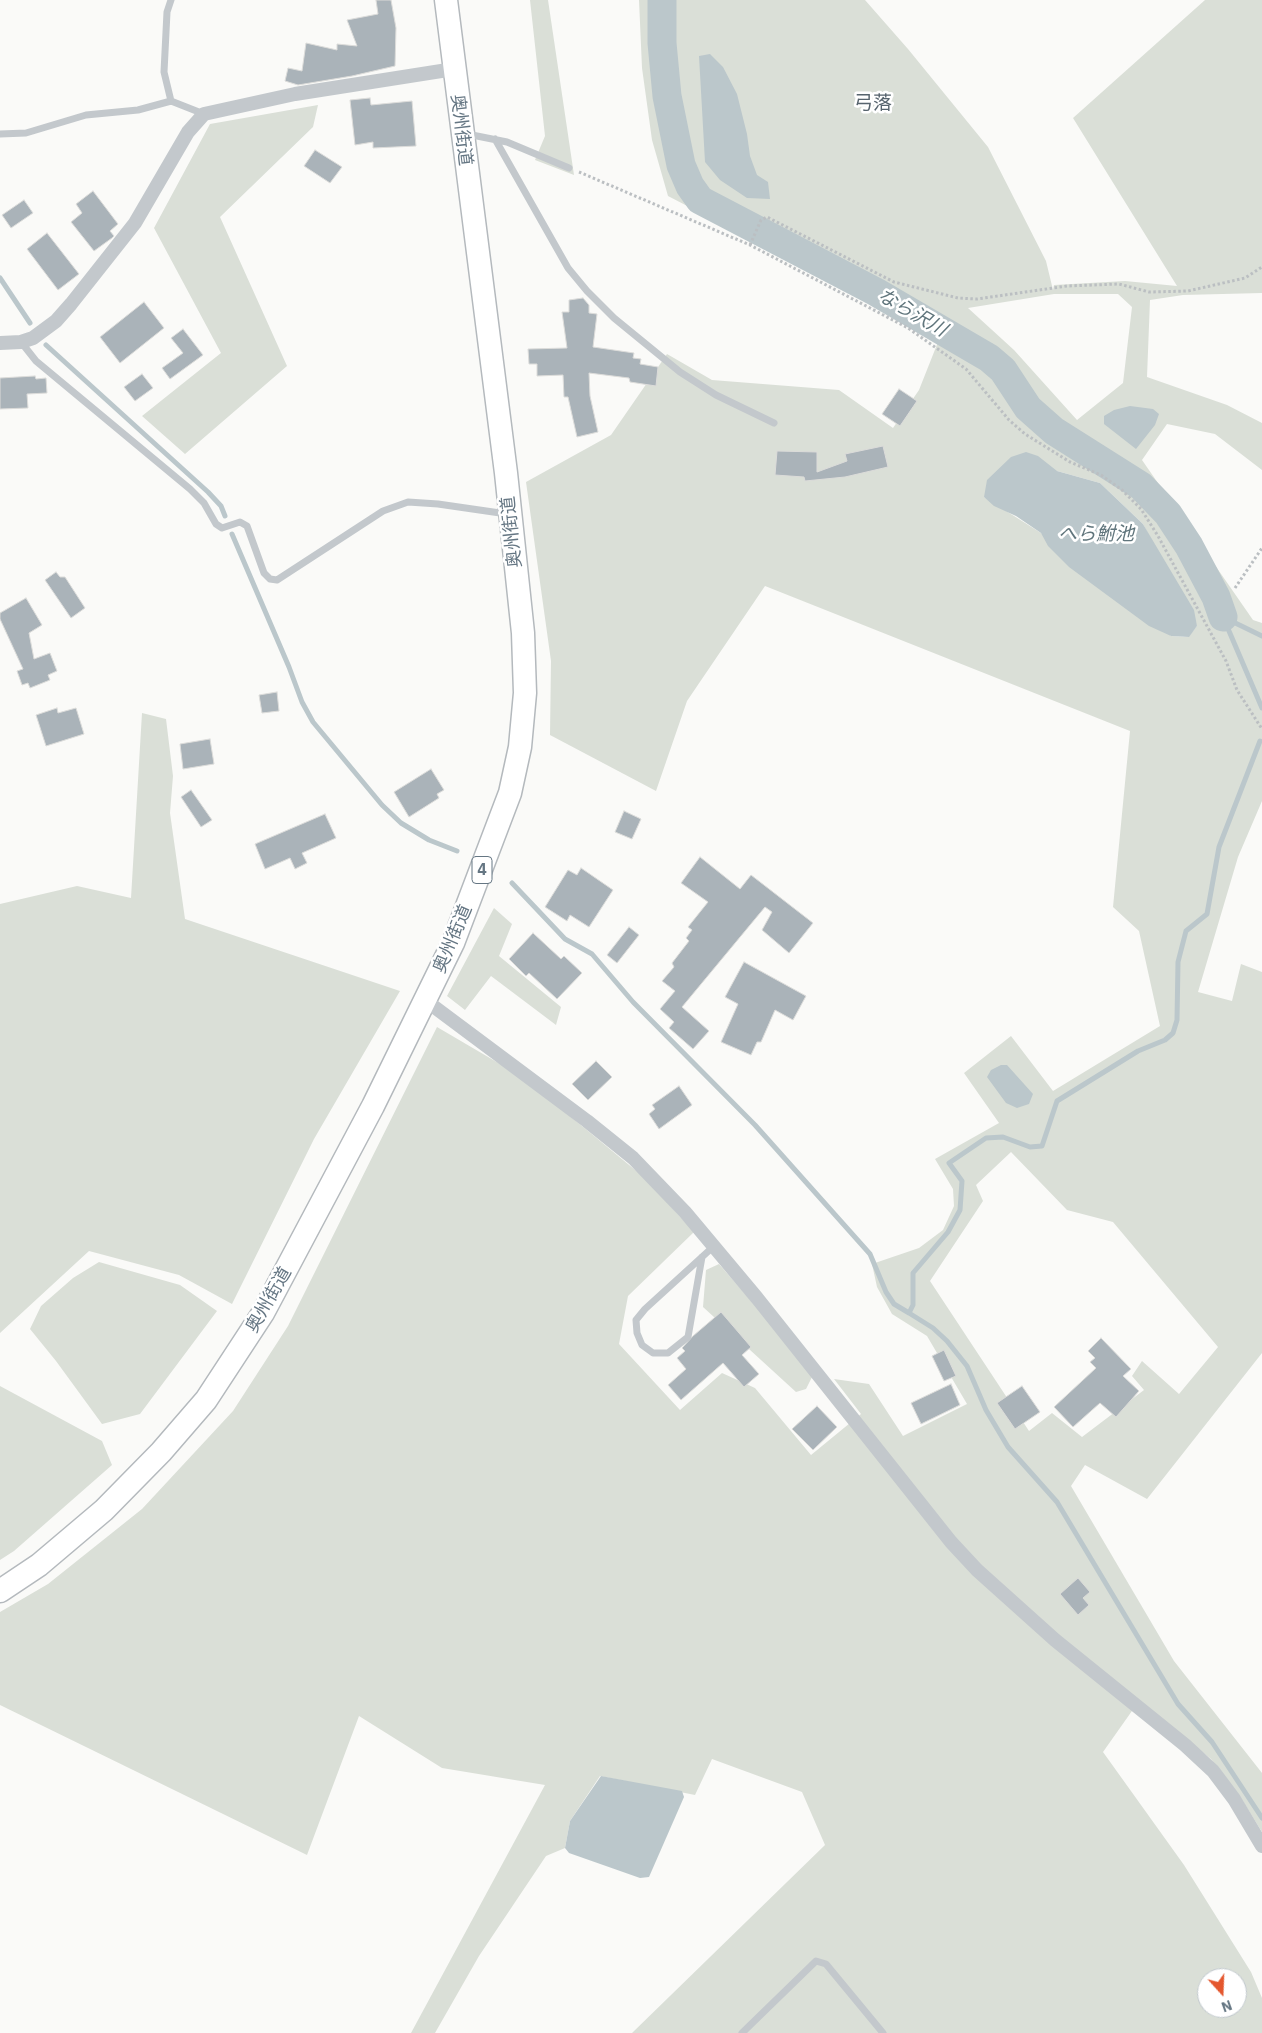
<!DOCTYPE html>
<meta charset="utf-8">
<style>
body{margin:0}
#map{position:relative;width:1262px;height:2033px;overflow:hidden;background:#fafaf8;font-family:"IBM Plex Sans",sans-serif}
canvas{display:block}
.north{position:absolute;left:1197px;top:1968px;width:50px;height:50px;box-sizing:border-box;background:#fff;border:1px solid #c1c8cd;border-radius:50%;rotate:160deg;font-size:14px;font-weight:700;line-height:20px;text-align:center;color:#657683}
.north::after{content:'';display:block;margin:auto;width:18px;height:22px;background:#e4572e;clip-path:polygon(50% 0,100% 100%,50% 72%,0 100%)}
</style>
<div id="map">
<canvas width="1262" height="2033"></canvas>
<div class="north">N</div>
</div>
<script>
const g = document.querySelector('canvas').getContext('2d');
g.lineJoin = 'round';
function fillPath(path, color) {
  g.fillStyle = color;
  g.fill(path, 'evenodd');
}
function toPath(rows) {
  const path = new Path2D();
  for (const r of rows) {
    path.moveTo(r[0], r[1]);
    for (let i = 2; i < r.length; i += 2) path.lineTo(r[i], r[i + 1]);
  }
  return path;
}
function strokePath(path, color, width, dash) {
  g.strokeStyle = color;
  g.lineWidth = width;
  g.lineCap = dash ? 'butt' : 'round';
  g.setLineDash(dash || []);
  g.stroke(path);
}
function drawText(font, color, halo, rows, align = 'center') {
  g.font = font + ' "IBM Plex Sans","Noto Sans JP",sans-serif';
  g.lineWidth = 5;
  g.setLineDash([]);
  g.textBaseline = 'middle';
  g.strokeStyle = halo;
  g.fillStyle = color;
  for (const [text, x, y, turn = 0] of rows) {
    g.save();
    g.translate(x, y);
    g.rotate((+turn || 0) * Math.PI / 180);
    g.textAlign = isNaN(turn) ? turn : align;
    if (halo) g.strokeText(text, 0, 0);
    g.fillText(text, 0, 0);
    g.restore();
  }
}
const green = toPath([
 [530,0,548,0,574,175,535,160,545,136],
 [639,0,865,0,908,49,988,147,1046,261,1053,290,1054,285,1125,281,1177,286,1073,118,1205,0,1262,0,1262,293,1183,295,1150,300,1147,377,1227,405,1262,423,1262,470,1215,434,1167,424,1142,460,1253,620,1262,623,1262,801,1238,857,1198,992,1232,1001,1241,964,1262,972,1262,1353,1147,1499,1085,1465,1071,1486,1174,1661,1262,1773,1262,1832,1239,1795,1211,1759,1139,1701,1103,1752,1184,1865,1251,1972,1262,1998,1262,2033,632,2033,825,1845,802,1792,712,1759,695,1795,600,1776,570,1821,565,1848,546,1856,479,1956,435,2033,411,2033,545,1785,442,1768,359,1716,307,1855,0,1705,0,1612,48,1584,142,1509,233,1411,288,1326,437,1027,524,1078,646,1179,694,1232,628,1296,619,1344,680,1410,722,1373,755,1388,811,1455,861,1414,834,1379,869,1384,903,1436,967,1404,927,1336,892,1314,877,1287,872,1264,919,1248,943,1230,954,1206,953,1189,935,1159,999,1123,964,1073,1011,1036,1053,1091,1160,1026,1139,931,1113,907,1130,731,765,586,687,701,656,791,550,735,551,661,526,482,611,435,667,354,712,380,839,390,893,428,919,390,938,342,916,325,668,196,652,140,642,68],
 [1054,294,1118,294,1132,307,1123,383,1077,420,1014,350,968,308],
 [1057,471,1100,483,1143,524,1197,626,1188,637,1171,636,1041,533,984,497],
 [1011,1152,1067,1210,1113,1222,1218,1347,1179,1394,1142,1361,1132,1376,1144,1390,1082,1437,1052,1413,1029,1431,930,1281,983,1201,976,1185],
 [1207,1978,1237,1978,1237,2008,1207,2008],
 [318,105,313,127,220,217,287,366,185,454,142,416,221,353,154,228,210,124],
 [142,713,166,719,173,776,170,813,185,919,400,991,314,1139,232,1304,179,1275,89,1251,0,1333,0,904,77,886,131,898],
 [494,908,512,924,499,956,561,1007,556,1025,491,976,465,1010,447,996],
 [99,1262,180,1285,217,1311,140,1414,102,1424,56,1361,30,1329,41,1306,73,1278],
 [719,1264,773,1326,812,1377,806,1389,796,1392,703,1307,706,1270],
 [0,1386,102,1441,112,1465,14,1551,0,1560]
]);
const water = toPath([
 [710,54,723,67,737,94,747,134,750,156,757,175,768,182,770,199,747,198,720,180,705,162,699,56],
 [1130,406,1153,409,1159,414,1155,425,1136,449,1104,424,1104,416,1114,410],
 [1026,452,1038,456,1057,471,1100,483,1143,524,1194,610,1197,626,1189,637,1171,636,1149,626,1069,567,1048,546,1041,533,1016,516,994,506,984,497,987,480,1011,457],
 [1001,1065,1007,1065,1033,1094,1029,1104,1017,1108,1006,1103,987,1077,991,1070],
 [601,1776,682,1791,684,1797,649,1877,640,1878,569,1853,565,1848,570,1821]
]);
const stream = toPath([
 [0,278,30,323],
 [46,345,208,492,221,506,225,516],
 [232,534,289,667,302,702,313,722,382,805,401,823,429,840,457,851],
 [1223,617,1262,708],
 [1223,617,1262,636],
 [1260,741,1219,847,1207,914,1186,931,1178,962,1177,1020,1173,1033,1165,1040,1138,1051,1057,1101,1042,1146,1030,1147,1003,1137,986,1138,949,1163,962,1181,960,1210,948,1232,913,1273,913,1305,909,1313,933,1328,947,1341,967,1366,986,1410,1008,1447,1057,1502,1178,1704,1212,1742,1262,1818],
 [512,883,565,939,592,954,633,1002,755,1125,870,1254,886,1292,894,1304,909,1313]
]);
const river = toPath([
 [662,0,662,43,667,96,681,165,690,186,700,200,876,292,989,358,1003,370,1028,408,1054,431,1141,486,1168,514,1189,546,1216,597,1223,617]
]);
const building = toPath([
 [376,0,391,0,396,28,395,66,352,76,298,85,285,81,288,68,302,71,306,43,337,50,337,44,357,46,347,20,378,14,376,0],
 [370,98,371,105,412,101,416,146,373,148,373,142,355,145,350,100,370,98],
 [315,150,342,167,330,183,304,166,315,150],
 [93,191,118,224,110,231,114,236,112,238,94,251,71,222,82,213,76,204,93,191],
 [24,200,33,213,11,228,2,215,24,200],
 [47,233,79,274,58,290,27,249,47,233],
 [583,298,589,305,589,313,597,314,593,347,634,353,633,358,641,359,640,364,658,367,656,386,630,382,629,378,589,373,590,396,598,432,577,437,568,397,564,397,563,375,537,376,537,364,529,364,528,349,567,348,562,312,569,312,569,300,583,298],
 [144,302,164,328,120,363,100,337,144,302],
 [183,329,203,355,170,379,162,368,183,353,171,338,183,329],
 [142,374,153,388,135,401,124,387,142,374],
 [35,376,36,379,46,378,47,393,27,394,28,408,0,409,0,378,35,376],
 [899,389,917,401,900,426,882,414,899,389],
 [883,446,888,467,845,477,805,481,804,477,775,475,777,451,817,452,817,472,847,461,845,454,883,446],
 [56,572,60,577,65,577,85,608,71,618,45,580,56,572],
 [26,598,42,625,29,633,34,659,50,653,57,671,48,675,50,680,30,688,28,683,22,685,17,671,23,669,0,619,0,613,26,598],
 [277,692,279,711,262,713,259,695,277,692],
 [57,708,58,713,76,708,84,734,46,746,36,715,57,708],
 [210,739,214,764,183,769,180,744,210,739],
 [431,769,444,790,437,794,439,798,409,817,394,792,431,769],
 [191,790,212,820,201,827,181,797,191,790],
 [624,811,641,819,632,839,615,832,624,811],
 [325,814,336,838,302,853,307,863,295,869,290,858,265,869,255,844,325,814],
 [700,857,740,889,751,875,813,923,789,953,762,930,772,912,765,907,682,1007,709,1031,693,1049,669,1028,674,1022,660,1009,675,991,662,981,674,967,672,963,689,941,686,938,692,930,688,927,708,902,681,883,700,857],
 [581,868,613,890,589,927,570,915,567,921,545,907,568,870,577,875,581,868],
 [629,927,639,935,617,963,607,955,629,927],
 [533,933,561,959,564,956,582,973,557,999,529,973,526,976,509,959,533,933],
 [744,962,806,996,793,1020,775,1010,761,1042,757,1042,751,1055,721,1042,738,1004,725,997,744,962],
 [596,1061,612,1077,588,1100,572,1084,596,1061],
 [679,1086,692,1105,659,1129,649,1114,655,1109,652,1105,679,1086],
 [721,1312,751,1347,742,1355,759,1374,744,1387,723,1363,681,1400,668,1385,686,1369,677,1358,685,1351,682,1348,693,1336,721,1312],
 [1101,1338,1131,1369,1123,1376,1139,1391,1116,1417,1100,1403,1073,1427,1054,1407,1096,1368,1090,1362,1095,1358,1088,1351,1101,1338],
 [944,1350,956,1376,944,1381,932,1356,944,1350],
 [951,1384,960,1405,921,1424,911,1403,951,1384],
 [1022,1386,1040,1412,1015,1429,997,1403,1022,1386],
 [817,1406,837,1427,813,1450,792,1429,817,1406],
 [1078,1578,1090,1592,1083,1598,1089,1605,1078,1615,1060,1594,1078,1578]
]);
const path = toPath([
 [579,172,750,245,908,328,966,369,1009,420,1025,434,1070,462,1101,475,1122,490,1141,509,1158,536,1226,661,1237,690,1262,729],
 [750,245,761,220,767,217,894,282,958,298,977,299,1067,286,1119,284,1149,292,1188,291,1245,278,1262,267],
 [1235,588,1262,548]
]);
const service = toPath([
 [171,0,167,12,164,72,171,101],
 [0,134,26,133,86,115,138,110,171,101,204,114],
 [467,134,507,142,569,168],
 [495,139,568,268,587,291,614,318,680,372,716,395,774,423],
 [21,342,36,361,190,489,204,503,216,524,222,528,240,522,247,526,264,573,270,579,277,580,383,511,408,502,438,504,507,514],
 [702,1257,688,1337,668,1353,653,1353,642,1345,637,1333,636,1320,645,1309,702,1257,714,1246],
 [742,2033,816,1961,826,1964,883,2033]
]);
const minor = toPath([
 [0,343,21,342,33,338,56,321,71,304,135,223,188,132,204,114,295,94,454,69],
 [425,1000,587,1121,633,1158,685,1212,757,1298,951,1542,977,1570,1055,1640,1185,1745,1213,1771,1234,1799,1262,1846]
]);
const trunk = toPath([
 [0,1591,39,1565,104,1510,161,1452,206,1400,263,1313,373,1106,453,943,510,793,520,747,525,693,523,633,506,473,446,0]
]);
const shields = [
 [482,870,20]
];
const shieldNames = [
 ["4",482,870]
];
const streetNames = [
 ["奥州街道",461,130,83],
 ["奥州街道",512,532,-96],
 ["奥州街道",453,939,-67],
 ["奥州街道",269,1300,-60]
];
const neighbourhoodNames = [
 ["弓落",873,104]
];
const waterNames = [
 ["なら沢川",912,313,30],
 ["へら鮒池",1096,535]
];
fillPath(green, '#dadfd7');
fillPath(water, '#bbc7cb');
strokePath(stream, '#bbc7cb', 5);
strokePath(river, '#bbc7cb', 29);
fillPath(building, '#aab3b9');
strokePath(building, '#dcdcda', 1);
strokePath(trunk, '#b4b9bd', 25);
strokePath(path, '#bbbfc2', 3, [2.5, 2.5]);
strokePath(service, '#c3c8cc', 7);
strokePath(minor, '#c3c8cc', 14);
strokePath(trunk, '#fff', 22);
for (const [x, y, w] of shields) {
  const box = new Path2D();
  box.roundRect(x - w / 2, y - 13.5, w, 27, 4);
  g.fillStyle = '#fff';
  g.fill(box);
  strokePath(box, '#657683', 1);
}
drawText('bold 16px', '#657683', null, shieldNames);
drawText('18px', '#657683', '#fff', streetNames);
drawText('19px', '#57646e', '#fff', neighbourhoodNames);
drawText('italic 19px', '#60757c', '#fff', waterNames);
</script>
